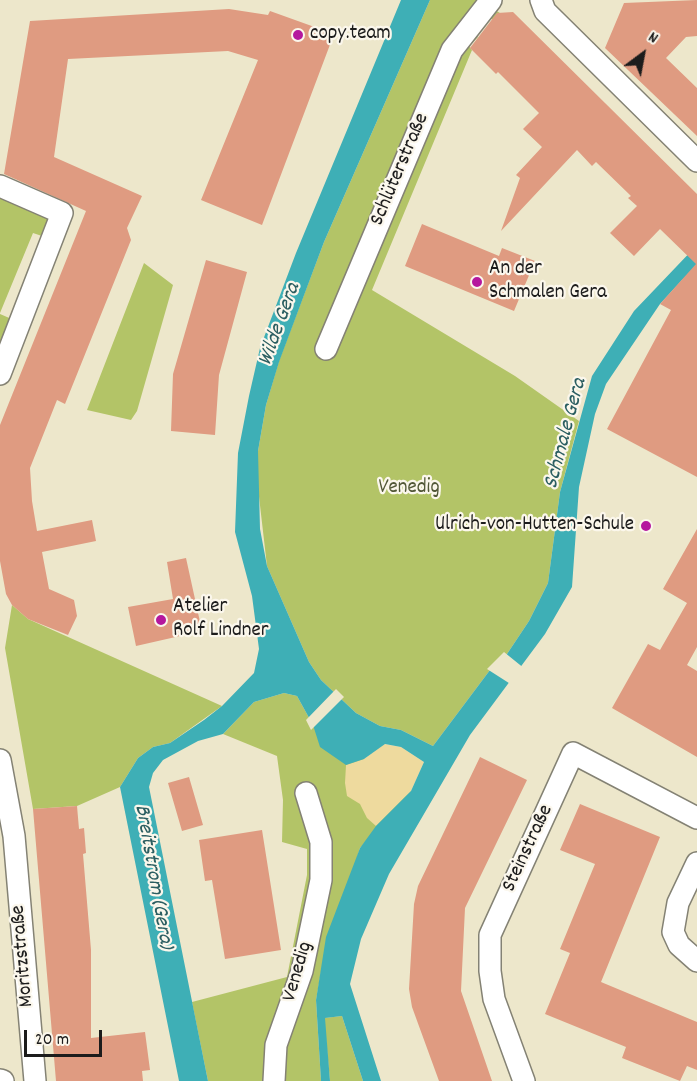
<!DOCTYPE html>
<meta charset="utf-8">
<style>
body{margin:0}
#map{position:relative;width:697px;height:1081px;overflow:hidden;background:#ede7cb;font-family:Dekko,sans-serif}
canvas{display:block}
.north{position:absolute;left:613px;top:24px;width:60px;height:60px;-webkit-text-stroke:4px #fbf7ec;paint-order:stroke;rotate:32deg;font-size:16px;font-weight:700;line-height:24px;text-align:center;color:#1c1c1c}
.north::after{content:'';display:block;margin:auto;width:21px;height:27px;background:#1c1c1c;clip-path:polygon(50% 0,100% 100%,50% 72%,0 100%)}
.scale{position:absolute;left:24px;top:1030px;width:78px;height:27px;box-sizing:border-box;border:3px solid #1c1c1c;border-top:0;padding-left:8px;font-size:18px;line-height:21px;white-space:nowrap;color:#1c1c1c;-webkit-text-stroke:4px #fbf7ec;paint-order:stroke}
</style>
<div id="map">
<canvas width="697" height="1081"></canvas>
<div class="north">N</div>
<div class="scale">20 m</div>
</div>
<script>
const g = document.querySelector('canvas').getContext('2d');
g.lineJoin = 'round';
function fillPath(path, color) {
  g.fillStyle = color;
  g.fill(path, 'evenodd');
}
function toPath(rows) {
  const path = new Path2D();
  for (const r of rows) {
    path.moveTo(r[0], r[1]);
    for (let i = 2; i < r.length; i += 2) path.lineTo(r[i], r[i + 1]);
  }
  return path;
}
function strokePath(path, color, width, dash) {
  g.strokeStyle = color;
  g.lineWidth = width;
  g.lineCap = dash ? 'butt' : 'round';
  g.setLineDash(dash || []);
  g.stroke(path);
}
function drawText(font, color, halo, rows, align = 'center') {
  g.font = font + ' Dekko,sans-serif';
  g.lineWidth = 4.5;
  g.setLineDash([]);
  g.textBaseline = 'middle';
  g.strokeStyle = halo;
  g.fillStyle = color;
  for (const [text, x, y, turn = 0] of rows) {
    g.save();
    g.translate(x, y);
    g.rotate((+turn || 0) * Math.PI / 180);
    g.textAlign = isNaN(turn) ? turn : align;
    if (halo) g.strokeText(text, 0, 0);
    g.fillText(text, 0, 0);
    g.restore();
  }
}
const green = toPath([
 [430,0,478,0,500,13,493,20,490,18,475,34,478,37,469,46,472,50,372,290,515,376,579,421,560,492,548,583,529,621,507,654,490,670,433,746,401,730,380,726,356,713,321,680,309,662,267,566,258,488,258,451,266,405,279,361,324,242],
 [0,196,51,219,48,238,33,233,0,313],
 [144,263,173,285,137,411,131,420,87,410],
 [0,314,14,320,0,349],
 [12,605,28,619,222,706,170,743,153,747,138,758,120,787,77,806,33,809,5,648],
 [284,693,297,696,313,725,411,791,360,848,321,972,316,1000,321,1081,208,1081,192,1002,287,977,307,875,307,849,282,842,283,800,277,756,223,734,254,702],
 [342,1016,363,1081,330,1081,324,1018]
]);
const sand = toPath([
 [384,744,401,747,424,762,411,791,376,826,367,818,360,804,347,796,345,783,346,765,364,759]
]);
const water = toPath([
 [401,0,430,0,324,242,279,362,266,405,258,451,260,529,267,566,309,662,321,680,356,713,380,726,401,730,433,746,490,670,507,654,529,621,548,583,560,492,592,376,634,311,697,245,697,268,682,280,660,304,606,384,595,414,579,487,572,587,545,634,470,735,389,874,361,939,350,984,381,1081,363,1081,342,1016,325,1018,330,1081,321,1081,316,1000,326,937,360,848,376,826,411,791,424,762,401,747,385,744,364,759,346,765,320,747,313,725,297,696,284,693,254,702,223,734,198,741,163,760,153,773,149,787,208,1081,179,1081,120,787,138,758,153,747,170,743,204,720,222,706,254,673,259,649,252,596,235,532,238,453,249,396,260,348,296,253]
]);
const pier = toPath([
 [504,652,525,669,512,685,487,669],
 [336,689,344,697,311,730,306,720]
]);
const building = toPath([
 [697,0,697,36,686,37,666,58,697,88,697,136,605,48,624,3],
 [229,9,268,15,270,11,334,34,262,225,201,200,258,60,228,51,68,59,54,157,142,196,127,228,131,240,65,404,57,400,30,468,32,501,37,531,92,520,96,541,42,552,49,589,74,600,77,616,68,635,28,619,12,605,6,594,0,561,0,425,86,211,4,174,30,21],
 [513,12,697,194,697,477,607,429,671,310,660,304,696,264,660,229,634,256,610,233,637,206,628,198,631,196,596,162,592,166,577,150,501,231,520,178,516,175,542,147,523,129,539,113,498,72,496,74,470,48,497,13],
 [422,224,499,256,502,248,535,261,514,311,405,266],
 [206,260,247,272,219,375,215,435,171,431,173,374],
 [697,529,697,647,687,665,697,671,697,757,612,708,648,644,660,650,687,603,663,589],
 [186,558,202,631,136,646,128,607,173,599,167,562],
 [480,757,527,780,465,908,461,991,492,1081,439,1081,412,1007,409,989,414,904,418,886],
 [189,777,203,825,182,831,168,783],
 [580,804,660,837,601,982,697,1022,697,1070,687,1066,680,1081,622,1058,626,1047,545,1014,570,953,560,949,595,864,560,850],
 [77,806,79,829,84,828,86,853,83,854,91,950,91,1038,145,1032,150,1070,142,1071,143,1081,56,1081,33,809],
 [262,830,281,950,225,959,212,880,205,881,199,840]
]);
const street = toPath([
 [541,0,545,11,697,161],
 [0,186,62,213,0,374],
 [326,349,452,50,491,0],
 [0,760,14,836,35,1081],
 [697,863,678,903,673,932,679,945,697,961],
 [0,1080,3,1081],
 [274,1081,276,1045,302,971,321,880,321,842,306,793],
 [524,1081,494,999,490,971,490,935,573,753,697,818]
]);
const markers = [
 [298,35,6,"#b5179e"],
 [477,282,6,"#b5179e"],
 [646,526,6,"#b5179e"],
 [161,620,6,"#b5179e"]
];
const poiNames = [
 ["copy.team",310,35],
 ["An der",489,270],
 ["Schmalen Gera",489,294],
 ["Ulrich-von-Hutten-Schule",634,526,"right"],
 ["Atelier",173,608],
 ["Rolf Lindner",173,632]
];
const streetNames = [
 ["Schlüterstraße",401,170,-67],
 ["Steinstraße",529,849,-65],
 ["Moritzstraße",24,956,-95],
 ["Venedig",299,972,-74]
];
const parkNames = [
 ["Venedig",409,489]
];
const waterNames = [
 ["Wilde Gera",281,325,-70],
 ["Schmale Gera",567,434,-75],
 ["Breitstrom (Gera)",152,877,80]
];
fillPath(green, '#b3c467');
fillPath(sand, '#eeda9e');
fillPath(water, '#3eafb6');
fillPath(pier, '#ede7cb');
fillPath(building, '#df9b81');
strokePath(street, '#848274', 24);
strokePath(street, '#fff', 21);
for (const [x, y, r, color] of markers) {
  const dot = new Path2D();
  dot.arc(x, y, r, 0, 2 * Math.PI);
  g.fillStyle = color;
  g.fill(dot);
  strokePath(dot, '#fbf7ec', 2);
}
drawText('21px', '#1c1c1c', '#fbf7ec', poiNames, 'left');
drawText('21px', '#1c1c1c', '#fbf7ec', streetNames);
drawText('21px', '#515736', '#fbf7ec', parkNames);
drawText('italic 22px', '#2b5e61', '#fbf7ec', waterNames);
</script>
